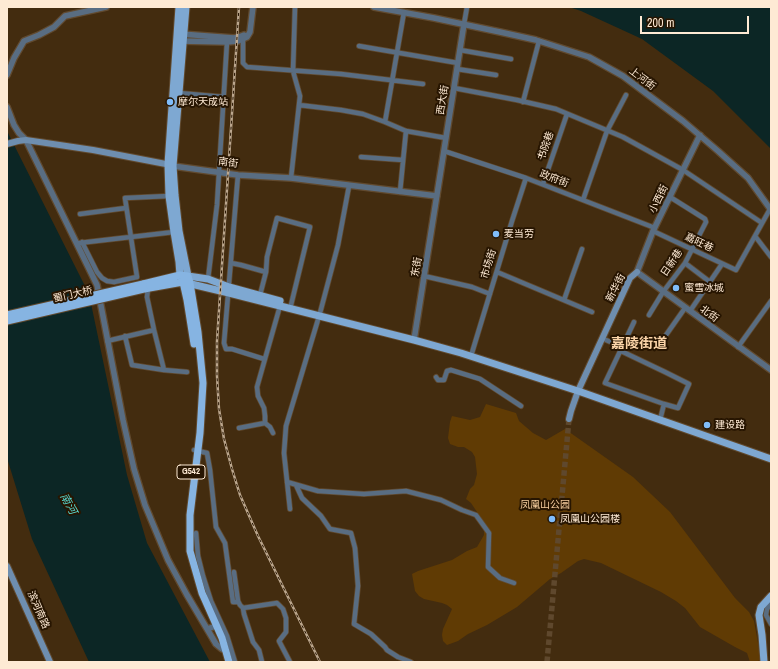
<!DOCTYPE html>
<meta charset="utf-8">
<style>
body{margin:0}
#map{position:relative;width:778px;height:669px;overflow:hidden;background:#432c0f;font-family:"Archivo Narrow",sans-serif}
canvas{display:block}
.frame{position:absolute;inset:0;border:8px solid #feead4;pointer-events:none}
.scale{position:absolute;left:640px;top:16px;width:109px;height:18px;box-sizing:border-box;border:2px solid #feead4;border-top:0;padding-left:5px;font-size:12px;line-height:14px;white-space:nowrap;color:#feead4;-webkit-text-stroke:3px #271501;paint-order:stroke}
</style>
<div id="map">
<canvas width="778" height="669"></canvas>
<div class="frame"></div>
<div class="scale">200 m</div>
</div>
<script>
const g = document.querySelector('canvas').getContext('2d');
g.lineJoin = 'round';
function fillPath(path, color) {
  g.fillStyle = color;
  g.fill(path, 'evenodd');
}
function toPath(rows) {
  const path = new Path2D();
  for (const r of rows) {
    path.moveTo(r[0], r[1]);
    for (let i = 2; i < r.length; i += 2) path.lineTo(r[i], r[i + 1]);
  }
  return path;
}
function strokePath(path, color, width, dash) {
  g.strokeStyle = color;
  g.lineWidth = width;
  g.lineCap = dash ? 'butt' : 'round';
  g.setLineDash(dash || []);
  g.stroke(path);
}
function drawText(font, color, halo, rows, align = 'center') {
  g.font = font + ' "Archivo Narrow","Noto Sans SC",sans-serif';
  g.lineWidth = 4;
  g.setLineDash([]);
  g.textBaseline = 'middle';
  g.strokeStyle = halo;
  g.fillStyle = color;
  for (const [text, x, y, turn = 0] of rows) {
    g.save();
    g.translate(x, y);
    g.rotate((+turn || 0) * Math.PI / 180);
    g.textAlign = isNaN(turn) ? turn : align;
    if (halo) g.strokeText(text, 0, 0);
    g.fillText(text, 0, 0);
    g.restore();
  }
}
const green = toPath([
 [486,404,516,413,519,421,533,433,546,440,565,429,633,477,670,512,735,598,749,612,754,621,758,643,760,660,756,662,750,662,747,653,735,647,700,627,685,608,676,601,661,592,601,563,584,559,578,561,561,573,550,579,517,607,487,625,468,634,458,641,447,645,443,641,442,635,443,629,452,609,447,605,442,603,424,599,419,596,415,591,412,574,418,571,452,560,467,551,477,547,484,535,484,529,481,518,471,503,466,499,470,489,474,485,477,474,475,457,472,452,464,447,458,447,450,444,448,438,450,422,452,416,470,420,480,417]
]);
const water = toPath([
 [569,7,771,7,771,149,713,91,642,39,581,11],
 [7,131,89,294,127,475,147,543,210,662,89,662,32,539,7,458]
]);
const tertiaryTunnel = toPath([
 [547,662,569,419]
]);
const minor = toPath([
 [464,24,467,7],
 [243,36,243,63,247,67,341,74,423,84],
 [359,46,458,63],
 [460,50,511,59],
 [457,69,496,75],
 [454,88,517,100,556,109,623,137,683,170,762,223],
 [179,93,224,97],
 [523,102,539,41],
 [299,105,341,110,363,114,385,122,406,131,446,138],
 [385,122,404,12],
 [444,151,526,178,655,228],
 [361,157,403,160],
 [238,175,224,343,226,349,232,349,264,359],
 [291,178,299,105,300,96,293,71,295,7],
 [543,184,567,114],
 [400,192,406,131],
 [583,200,607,131,626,95],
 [80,214,126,208],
 [653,231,736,270,770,209],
 [755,236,771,257],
 [82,242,97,272,102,278,107,281,114,282,137,277,125,198,169,196],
 [79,243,174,232],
 [231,263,241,265,266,272],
 [685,263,710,282],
 [497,272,592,312],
 [424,276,472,287,490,294],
 [208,279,217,205,227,42],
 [148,289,147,297,154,330,164,370],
 [260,295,266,272,267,257,277,218,310,227,291,305],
 [564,300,582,249],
 [690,311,722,264],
 [649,315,663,292,685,263,706,222,705,219,670,197],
 [634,322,605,383,664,404,661,416],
 [666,335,685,308],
 [125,336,132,365,164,370,187,372],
 [606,340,622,347],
 [107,341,154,330],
 [738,347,771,301],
 [621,351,665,372,689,384,678,408,664,404],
 [471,356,512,221,526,178],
 [436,377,438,380,444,380,447,371,451,370,480,379,521,406],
 [265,423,265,416,264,408,258,396,257,387,280,306],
 [239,428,265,423,270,427,273,433],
 [194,450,207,453,210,470,216,527,225,543,233,602,236,602,238,601],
 [287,482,318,491,364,494,406,491,441,500,462,510,476,515,489,533,488,567,500,578,514,583],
 [296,485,302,498,321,516,330,529,351,533,355,548,358,586,354,624,371,634,385,647,387,650,398,657,411,662],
 [290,509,284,453,286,426,320,313,338,245,349,186],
 [196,533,198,556,203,576,211,601,227,636,235,662],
 [234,572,238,601,240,605,243,608,244,614,253,642,259,650,262,662],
 [771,603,767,609,766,615,771,624],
 [243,608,277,603,283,609,286,618,286,632,279,641,290,662]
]);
const tertiary = toPath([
 [374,7,434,18,500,32,536,40,589,57,623,76,683,121,718,151,748,178,771,210],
 [181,34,234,38,239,37,244,35],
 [179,41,227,42,238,41,247,37,250,32,253,7],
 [7,75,14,58,24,41,39,35,54,27,65,16,106,7],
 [7,107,14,125,19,133,26,140,97,285,123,420,134,469,145,505,168,560,187,595,216,644,222,649],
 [700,135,653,231,637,272,771,370],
 [173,166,238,175,291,178,437,196],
 [414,340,464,24],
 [207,629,213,627]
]);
const secondary = toPath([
 [7,144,18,141,26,140,93,150,171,165],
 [569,419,571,411,578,391,630,278,637,272],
 [7,566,50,662]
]);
const primary = toPath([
 [179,7,168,164,169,196,174,232,179,262,180,275,183,282,229,293,414,340,461,353,581,392,771,459],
 [186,7,173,166,175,195,179,231,188,276,208,279,229,287,280,301],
 [764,662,762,635,759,615,761,607,771,596]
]);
const trunk = toPath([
 [143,284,180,275,188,276,190,283,198,332,203,383,200,433,190,515,190,551,202,593,222,638,229,662],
 [144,289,183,282,187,300,194,344]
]);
const rail = toPath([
 [239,7,217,341,217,376,219,409,224,439,232,469,240,495,258,536,320,662]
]);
const trunkBridge = toPath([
 [7,315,143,284],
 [7,321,144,289]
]);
const markers = [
 [170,102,4,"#80bdfa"],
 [496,234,4,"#80bdfa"],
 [676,288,4,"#80bdfa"],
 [707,425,4,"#80bdfa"],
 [552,519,4,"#80bdfa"]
];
const shields = [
 [191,472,28]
];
const shieldNames = [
 ["G542",191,472]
];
const streetNames = [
 ["上河街",642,79,37],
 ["西大街",443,100,-81],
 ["书院巷",546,146,-71],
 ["南街",228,163,8],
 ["政府街",554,179,21],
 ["小西街",659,199,-64],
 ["嘉旺巷",699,243,25],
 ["日新巷",672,263,-56],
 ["市场街",489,264,-73],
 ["东街",417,267,-81],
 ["新华街",616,288,-63],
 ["蜀门大桥",73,295,-13],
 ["北街",709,314,36],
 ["滨河南路",38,610,66]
];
const poiNames = [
 ["摩尔天成站",178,102],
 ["麦当劳",504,234],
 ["蜜雪冰城",684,288],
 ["建设路",715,425],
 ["凤凰山公园楼",560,519]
];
const parkNames = [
 ["凤凰山公园",545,505]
];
const waterNames = [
 ["南河",68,504,61]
];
const districtNames = [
 ["嘉陵街道",639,344]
];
fillPath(green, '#603b04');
fillPath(water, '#0c2625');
strokePath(tertiaryTunnel, '#5f482d', 5.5, [5.5, 3]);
strokePath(minor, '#614a2f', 6);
strokePath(tertiary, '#614a2f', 8);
strokePath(secondary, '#614a2f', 8);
strokePath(primary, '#614a2f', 9);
strokePath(trunk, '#614a2f', 9);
strokePath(minor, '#596d82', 4.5);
strokePath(tertiary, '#596d82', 5.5);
strokePath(secondary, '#6e8eaf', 6);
strokePath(primary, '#7ea8d2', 7);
strokePath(trunk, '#86b4e2', 7);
strokePath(rail, '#bca78e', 2.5);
strokePath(rail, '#271501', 1, [3]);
strokePath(trunkBridge, '#614a2f', 9, []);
strokePath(trunkBridge, '#86b4e2', 7);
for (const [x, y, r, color] of markers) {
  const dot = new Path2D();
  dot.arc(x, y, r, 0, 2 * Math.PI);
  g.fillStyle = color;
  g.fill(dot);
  strokePath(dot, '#271501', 1.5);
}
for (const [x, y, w] of shields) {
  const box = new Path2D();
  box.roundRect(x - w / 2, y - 7, w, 14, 3);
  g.fillStyle = '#271501';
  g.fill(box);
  strokePath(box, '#feead4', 1);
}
drawText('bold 9px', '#feead4', null, shieldNames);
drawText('10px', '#feead4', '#271501', streetNames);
drawText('10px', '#feead4', '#271501', poiNames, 'left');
drawText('10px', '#f6cd9e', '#271501', parkNames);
drawText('italic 11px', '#59ddd5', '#271501', waterNames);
drawText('bold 14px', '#fbd4a8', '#271501', districtNames);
</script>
